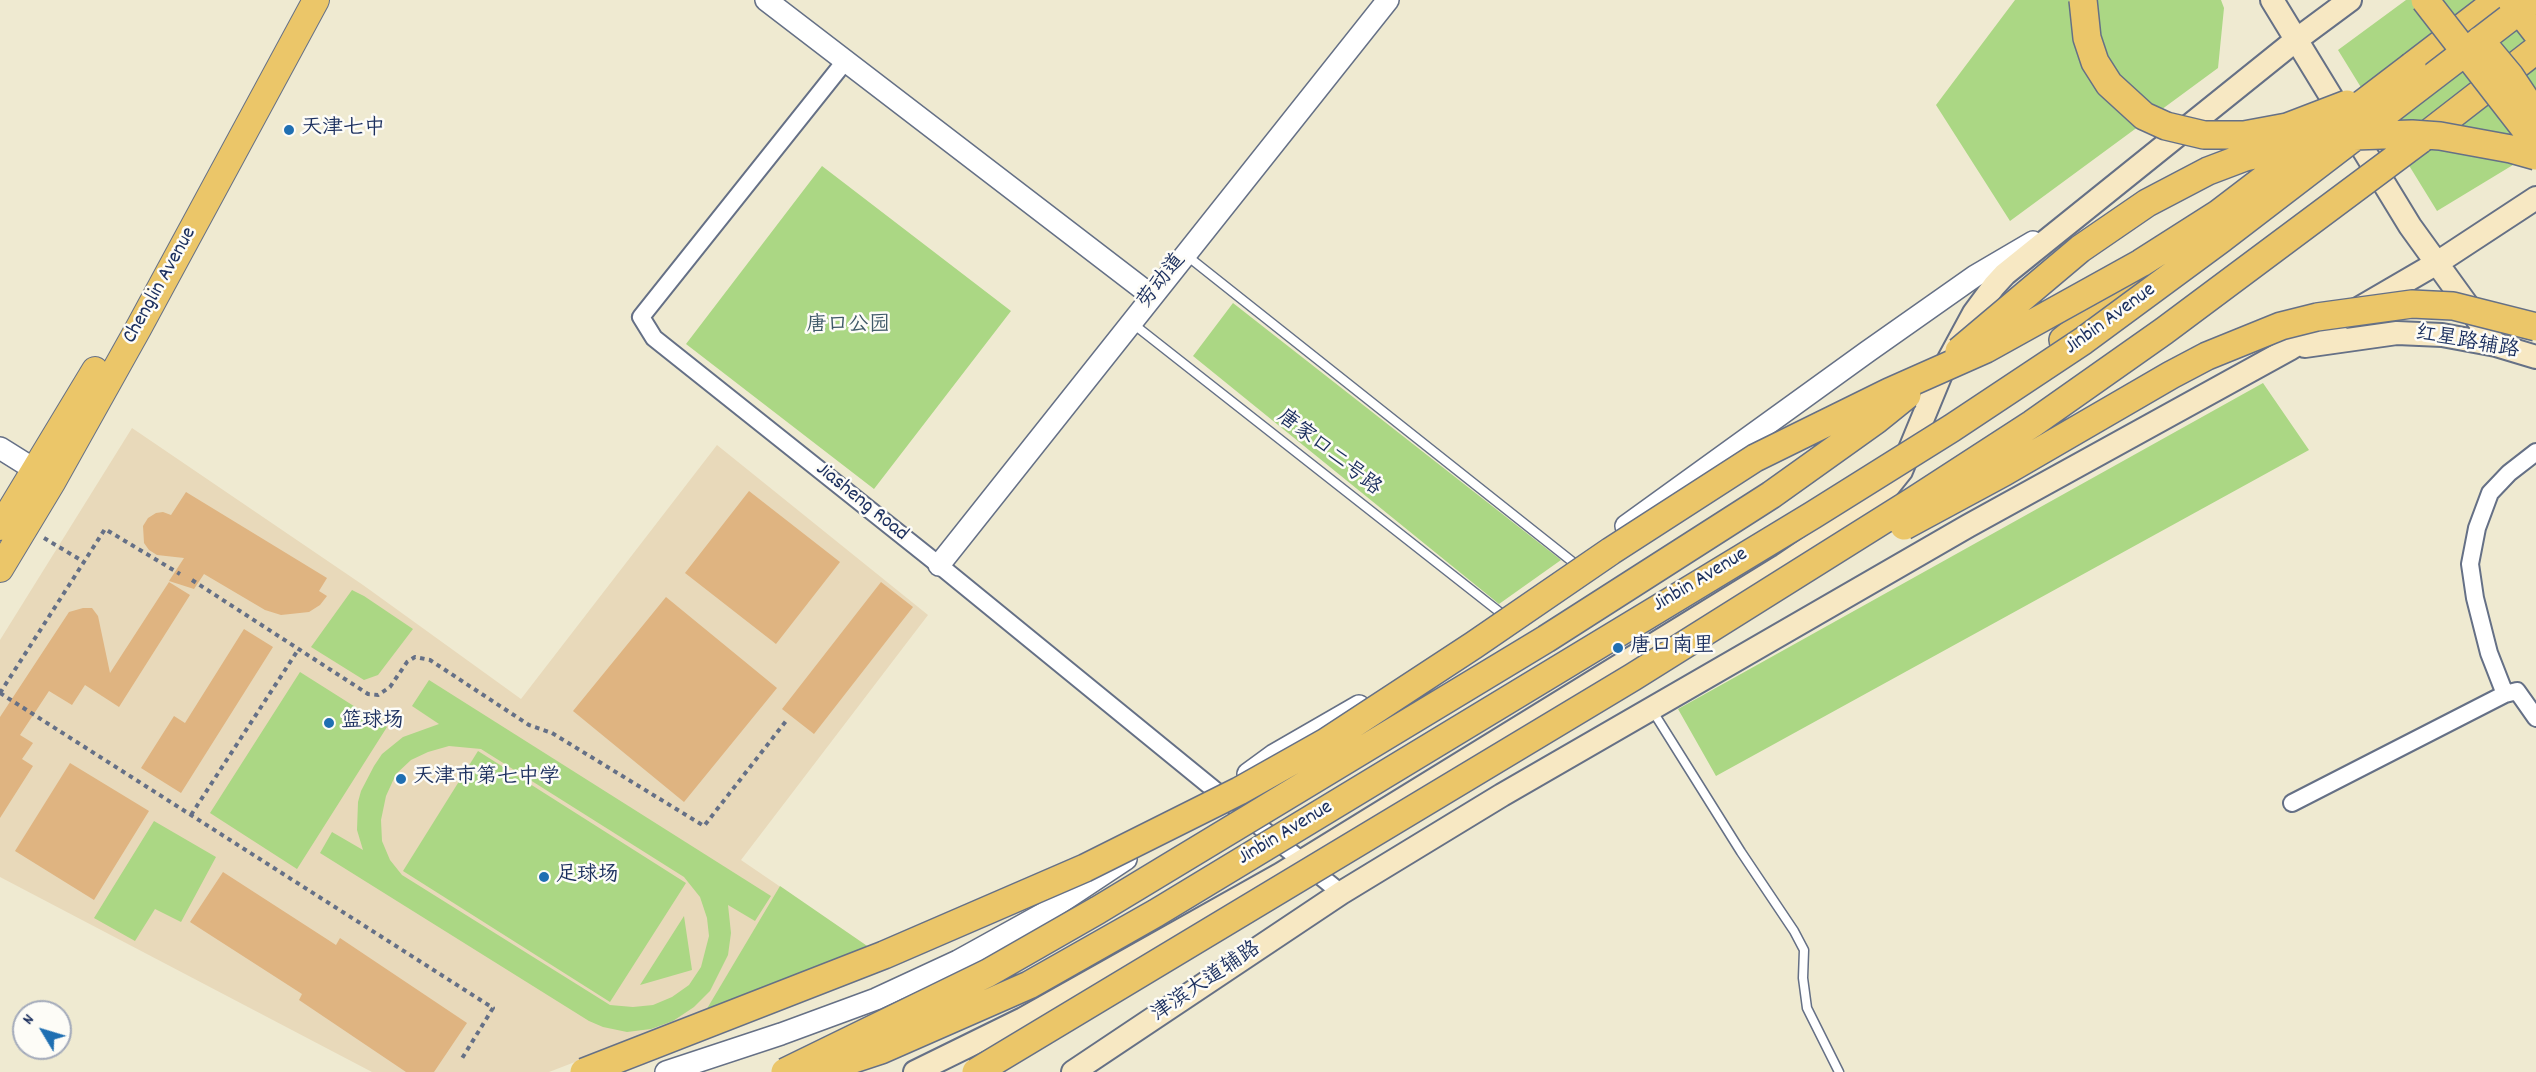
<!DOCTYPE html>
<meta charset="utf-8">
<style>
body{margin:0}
#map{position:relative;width:2536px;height:1072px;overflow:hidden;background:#efead1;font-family:Dekko,sans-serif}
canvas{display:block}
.north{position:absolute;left:12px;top:1000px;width:60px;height:60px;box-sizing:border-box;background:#fdfcf7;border:2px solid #a3aaba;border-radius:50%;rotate:308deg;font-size:16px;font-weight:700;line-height:24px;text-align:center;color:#1b2f5e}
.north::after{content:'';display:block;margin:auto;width:21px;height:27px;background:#1f6fb2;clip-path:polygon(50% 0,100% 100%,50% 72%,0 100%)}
</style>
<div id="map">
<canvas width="2536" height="1072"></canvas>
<div class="north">N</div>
</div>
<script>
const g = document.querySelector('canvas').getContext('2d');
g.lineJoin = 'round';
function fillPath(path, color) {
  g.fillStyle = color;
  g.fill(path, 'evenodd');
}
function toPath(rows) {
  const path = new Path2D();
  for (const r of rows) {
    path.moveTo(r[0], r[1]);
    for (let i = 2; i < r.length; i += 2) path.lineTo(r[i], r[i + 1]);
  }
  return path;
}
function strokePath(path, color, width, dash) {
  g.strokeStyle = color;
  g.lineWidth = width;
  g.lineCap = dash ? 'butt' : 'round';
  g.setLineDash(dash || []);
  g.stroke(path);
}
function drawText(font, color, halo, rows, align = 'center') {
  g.font = font + ' Dekko,"LXGW WenKai TC",sans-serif';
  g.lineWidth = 5;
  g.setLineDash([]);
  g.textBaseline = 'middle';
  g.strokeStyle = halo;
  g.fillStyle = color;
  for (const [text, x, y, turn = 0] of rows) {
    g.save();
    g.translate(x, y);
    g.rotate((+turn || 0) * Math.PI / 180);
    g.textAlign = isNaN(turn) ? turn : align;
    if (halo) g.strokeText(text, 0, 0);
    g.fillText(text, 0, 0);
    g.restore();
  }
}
const built = toPath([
 [132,428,363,585,521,699,717,445,928,615,741,860,873,950,705,1012,549,1072,372,1072,0,877,0,640]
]);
const green = toPath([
 [2015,0,2221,0,2224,8,2218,68,2010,221,1936,105],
 [2406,0,2536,0,2536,151,2437,211,2338,50],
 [822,166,1011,311,874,489,686,344],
 [1233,303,1561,560,1499,604,1193,356],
 [2263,383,2309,450,1716,776,1678,709],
 [352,590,364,596,413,629,378,675,364,680,311,647],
 [300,672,387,727,297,869,210,813],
 [429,680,771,896,755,921,728,905,731,933,728,955,710,991,694,1007,673,1021,651,1029,627,1032,603,1027,589,1021,320,853,332,832,363,850,357,830,358,802,361,791,374,766,382,754,403,737,439,724,412,706],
 [449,746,481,749,684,877,700,897,707,918,709,936,701,967,689,985,672,997,653,1005,633,1007,610,1005,402,875,390,860,382,841,381,820,386,796,396,774,411,760,428,752],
 [478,751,686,883,610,1002,403,871],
 [154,821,216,857,181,922,155,909,135,941,94,918],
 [780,886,873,950,705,1012],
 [684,916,692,970,640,985]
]);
const building = toPath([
 [749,491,840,562,776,644,685,573],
 [186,492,327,578,319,591,327,596,320,605,309,612,281,615,265,610,204,574,194,589,169,581,184,558,157,555,149,550,144,543,143,526,148,518,156,513,163,512,171,515],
 [169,582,190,595,119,707,85,685,72,705,49,691,20,735,33,743,22,759,33,766,0,818,0,717,69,612,83,608,92,608,98,616,110,673],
 [881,582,913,607,814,734,782,709],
 [666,597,777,688,684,802,573,711],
 [244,629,273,647,181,793,141,768,174,716,185,723],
 [70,763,149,811,94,900,15,851],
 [223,872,336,945,340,938,467,1023,434,1072,406,1072,299,1000,302,994,190,922]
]);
const path = toPath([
 [44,538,84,562],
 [192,580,368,694,378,695,390,687,407,662,415,657,430,660,529,725,552,733,704,826,786,721],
 [0,693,493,1008,461,1060],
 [0,693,105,529,180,574],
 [191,815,298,650]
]);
const service = toPath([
 [1186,255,1574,563],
 [1132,323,1502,614],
 [1652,710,1741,852,1794,931,1804,950,1803,978,1807,1008,1839,1072]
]);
const minor = toPath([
 [846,60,641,317,654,338,939,565,1341,893],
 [2505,694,2489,653,2475,598,2470,564,2477,528,2490,493,2509,473,2536,452],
 [2292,803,2505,694,2517,691,2536,718]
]);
const tertiary = toPath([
 [766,0,1152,296],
 [0,448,48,478],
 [1626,526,1867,352,1975,276,2033,242],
 [939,565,1388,0],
 [1248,774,1274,755,1359,706],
 [666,1072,781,1034,876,999,958,961,1043,914,1126,859]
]);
const secondary = toPath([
 [2272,0,2410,226,2496,345],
 [2305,346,2397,333,2442,335,2496,345,2536,357],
 [915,1072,1023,1019,1281,874,1783,565,1864,510,1885,491,1901,471,1941,374,1974,313,1994,286,2005,274,2296,40,2350,0],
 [1073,1072,1341,893,1502,795,1968,526,2291,348,2437,263,2536,198]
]);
const primary = toPath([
 [0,527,95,370],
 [0,569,53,481,138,329,316,0]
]);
const trunk = toPath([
 [2412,66,2498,0],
 [2420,140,2536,50],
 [2063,340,2172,254]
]);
const trunkBridge = toPath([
 [2083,0,2087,38,2095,62,2109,84,2144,116,2166,126,2204,135,2244,135,2287,127,2347,104],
 [2425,0,2536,143],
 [2511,0,2536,32],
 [2480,40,2510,76,2534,112],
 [2354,136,2412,134,2440,136,2511,149,2536,156],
 [1959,351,2080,249,2147,203,2208,171,2245,157,2307,143],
 [1904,526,2004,472,2171,375,2207,356,2281,326,2317,317,2412,304,2453,306,2536,327],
 [584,1072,884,955,1085,868,1239,791,1326,742,1474,645,1611,551,1755,458,1889,392,1986,349,2141,263,2218,214,2412,66],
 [785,1072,988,973,1098,910,1546,639,1771,495,1876,420,1907,395],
 [814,1072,881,1050,1029,985,1156,913,1813,515,1952,428,2083,341,2220,240,2533,0],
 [976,1072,1633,677,1915,500,2032,424,2164,331,2420,140]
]);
const markers = [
 [289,130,6,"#1f6fb2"],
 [1618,648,6,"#1f6fb2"],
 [329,723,6,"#1f6fb2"],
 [401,779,6,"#1f6fb2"],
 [544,877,6,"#1f6fb2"]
];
const poiNames = [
 ["天津七中",301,130],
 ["唐口南里",1630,648],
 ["篮球场",341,723],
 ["天津市第七中学",413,779],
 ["足球场",556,877]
];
const streetNames = [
 ["劳动道",1163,282,-52],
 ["Chenglin Avenue",161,286,-61],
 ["Jinbin Avenue",2111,320,-36],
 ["红星路辅路",2467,344,10],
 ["唐家口二号路",1328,454,38],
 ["Jiasheng Road",861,503,39],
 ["Jinbin Avenue",1701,581,-31],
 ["Jinbin Avenue",1286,834,-31],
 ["津滨大道辅路",1207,983,-34]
];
const parkNames = [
 ["唐口公园",848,327]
];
fillPath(built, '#e8d9ba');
fillPath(green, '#abd784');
fillPath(building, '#dfb481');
strokePath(service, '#657086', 11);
strokePath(minor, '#657086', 20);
strokePath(tertiary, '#657086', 24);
strokePath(secondary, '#657086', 26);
strokePath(primary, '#657086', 28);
strokePath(trunk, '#657086', 30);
strokePath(path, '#657086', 4, [4.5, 4.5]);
strokePath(service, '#fff', 8);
strokePath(minor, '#fff', 16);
strokePath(tertiary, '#fff', 21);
strokePath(secondary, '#f7e8c3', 22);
strokePath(primary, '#ebc669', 26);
strokePath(trunk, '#ebc669', 27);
strokePath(trunkBridge, '#657086', 30, []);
strokePath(trunkBridge, '#ebc669', 27);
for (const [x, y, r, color] of markers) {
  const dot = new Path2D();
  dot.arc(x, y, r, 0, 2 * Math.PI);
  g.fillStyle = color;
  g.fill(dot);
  strokePath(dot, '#fdfcf7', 2);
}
drawText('21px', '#1b2f5e', '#fdfcf7', poiNames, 'left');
drawText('21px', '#1b2f5e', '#fdfcf7', streetNames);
drawText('21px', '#3f5968', '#fdfcf7', parkNames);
</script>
